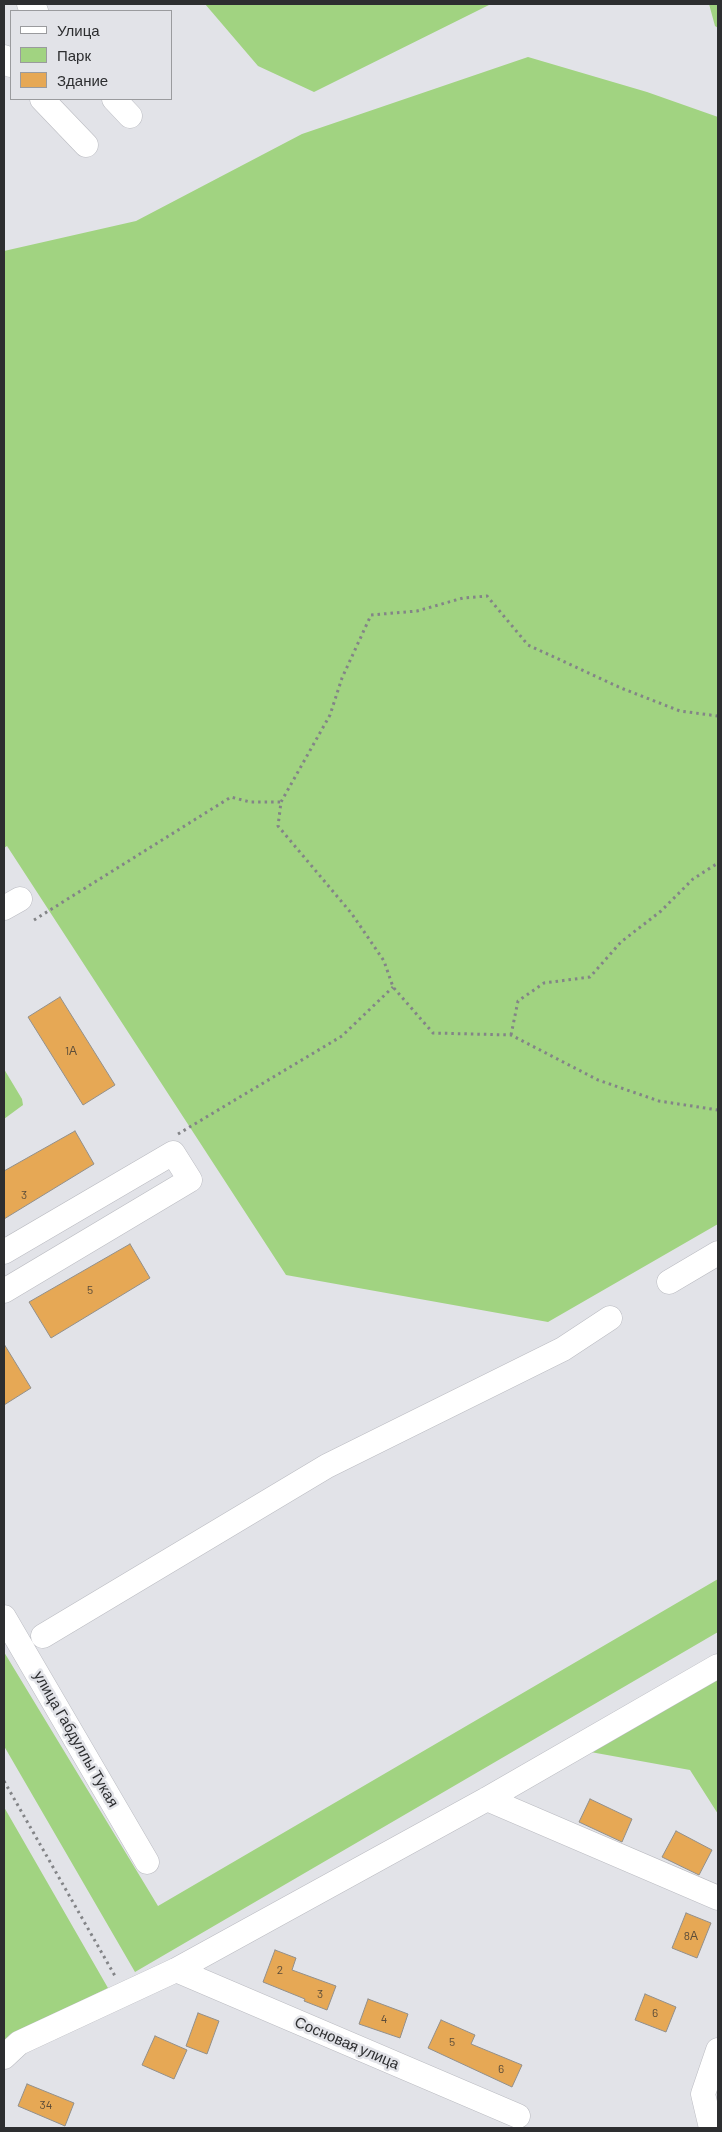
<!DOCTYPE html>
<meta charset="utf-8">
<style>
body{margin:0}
#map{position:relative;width:722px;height:2132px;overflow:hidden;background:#e2e3e8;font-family:Barlow,sans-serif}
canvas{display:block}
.frame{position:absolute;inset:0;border:5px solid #2d2e30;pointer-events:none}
.legend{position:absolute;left:10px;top:10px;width:162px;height:90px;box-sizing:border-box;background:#e2e3e8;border:1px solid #9a9b9e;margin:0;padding:6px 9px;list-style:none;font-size:15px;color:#2d2e30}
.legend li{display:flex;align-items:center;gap:10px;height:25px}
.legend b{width:25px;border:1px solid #9a9b9e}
</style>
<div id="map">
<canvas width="722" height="2132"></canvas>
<div class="frame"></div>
<ul class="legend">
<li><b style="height:6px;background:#fff"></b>Улица</li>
<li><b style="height:14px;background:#a1d381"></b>Парк</li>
<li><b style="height:14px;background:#e6a855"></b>Здание</li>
</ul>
</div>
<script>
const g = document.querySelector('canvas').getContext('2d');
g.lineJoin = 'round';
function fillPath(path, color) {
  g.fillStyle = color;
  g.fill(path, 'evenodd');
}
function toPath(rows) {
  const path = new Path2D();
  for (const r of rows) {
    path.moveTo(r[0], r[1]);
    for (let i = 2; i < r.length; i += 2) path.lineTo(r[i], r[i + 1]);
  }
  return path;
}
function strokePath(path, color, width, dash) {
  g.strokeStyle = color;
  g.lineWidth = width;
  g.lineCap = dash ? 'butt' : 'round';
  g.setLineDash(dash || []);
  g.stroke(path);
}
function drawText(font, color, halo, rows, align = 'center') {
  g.font = font + ' Barlow,sans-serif';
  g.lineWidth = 5;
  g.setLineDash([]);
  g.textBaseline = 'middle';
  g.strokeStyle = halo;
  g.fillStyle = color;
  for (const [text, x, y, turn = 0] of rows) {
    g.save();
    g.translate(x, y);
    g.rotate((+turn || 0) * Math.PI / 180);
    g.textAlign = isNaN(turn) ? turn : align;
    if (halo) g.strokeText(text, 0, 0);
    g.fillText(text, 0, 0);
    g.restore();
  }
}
const green = toPath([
 [205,4,491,4,314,92,258,66],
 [709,4,718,4,718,28,715,26],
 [528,57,647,92,718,117,718,1224,548,1322,286,1275,7,846,4,848,4,251,136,221,302,134],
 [4,1069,22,1099,23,1105,4,1119],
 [718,1579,718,1632,135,1972,4,1746,4,1652,158,1906],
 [718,1675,718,1814,690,1770,585,1751],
 [4,1807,108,1988,4,2041]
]);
const building = toPath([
 [60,997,115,1085,83,1105,28,1017,60,997],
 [75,1131,94,1164,4,1219,4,1171,75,1131],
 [130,1244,150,1278,51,1338,29,1302,130,1244],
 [4,1344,31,1388,4,1405,4,1344],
 [590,1799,632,1819,622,1842,579,1822,590,1799],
 [676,1831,712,1850,699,1875,662,1857,676,1831],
 [686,1913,711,1923,697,1958,672,1948,686,1913],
 [275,1950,296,1958,292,1970,336,1986,327,2010,304,2001,305,1999,263,1982,275,1950],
 [645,1994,676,2007,666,2032,635,2020,645,1994],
 [368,1999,408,2014,400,2038,359,2024,368,1999],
 [198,2013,219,2021,207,2054,186,2046,198,2013],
 [441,2020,475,2035,471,2044,522,2065,512,2087,428,2048,441,2020],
 [155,2036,187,2050,174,2079,142,2065,155,2036],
 [27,2084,74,2103,65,2126,18,2106,27,2084]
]);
const path = toPath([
 [718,716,680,711,621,688,528,645,487,596,463,598,417,611,371,615,342,678,330,715,281,802,278,826,352,914,384,961,393,987,433,1033,511,1035,598,1080,659,1101,718,1110],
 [34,920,231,797,250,802,281,802],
 [511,1035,518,1001,544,983,590,977,621,942,661,911,693,879,718,863],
 [178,1134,342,1036,393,987],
 [4,1781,115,1976]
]);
const minor = toPath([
 [29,4,36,11],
 [4,57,11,65],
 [42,99,86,145],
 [114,99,130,116],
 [4,908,20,899],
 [4,1252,173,1153,190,1180,4,1291],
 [669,1282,718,1253],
 [4,1617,147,1862],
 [43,1636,327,1466,563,1349,610,1318],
 [487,1799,718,1898],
 [176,1970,518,2116],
 [4,2057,19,2043,176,1970,487,1799,718,1666],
 [711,2128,703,2094,718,2050]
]);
const numberNames = [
 ["1А",71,1051],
 ["3",24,1195],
 ["5",90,1290],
 ["8А",691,1936],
 ["2",280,1970],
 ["3",320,1994],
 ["6",655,2013],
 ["4",384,2019],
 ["5",452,2042],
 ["6",501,2069],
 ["34",46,2105]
];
const streetNames = [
 ["улица Габдуллы Тукая",76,1739,60],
 ["Сосновая улица",347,2043,23]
];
fillPath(green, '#a1d381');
fillPath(building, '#e6a855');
strokePath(building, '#928f8a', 1);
strokePath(minor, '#babbc1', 25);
strokePath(path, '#838487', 3, [2.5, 4]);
strokePath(minor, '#fff', 24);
drawText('12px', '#5b4c39', null, numberNames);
drawText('15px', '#2d2e30', '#e2e3e8', streetNames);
</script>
